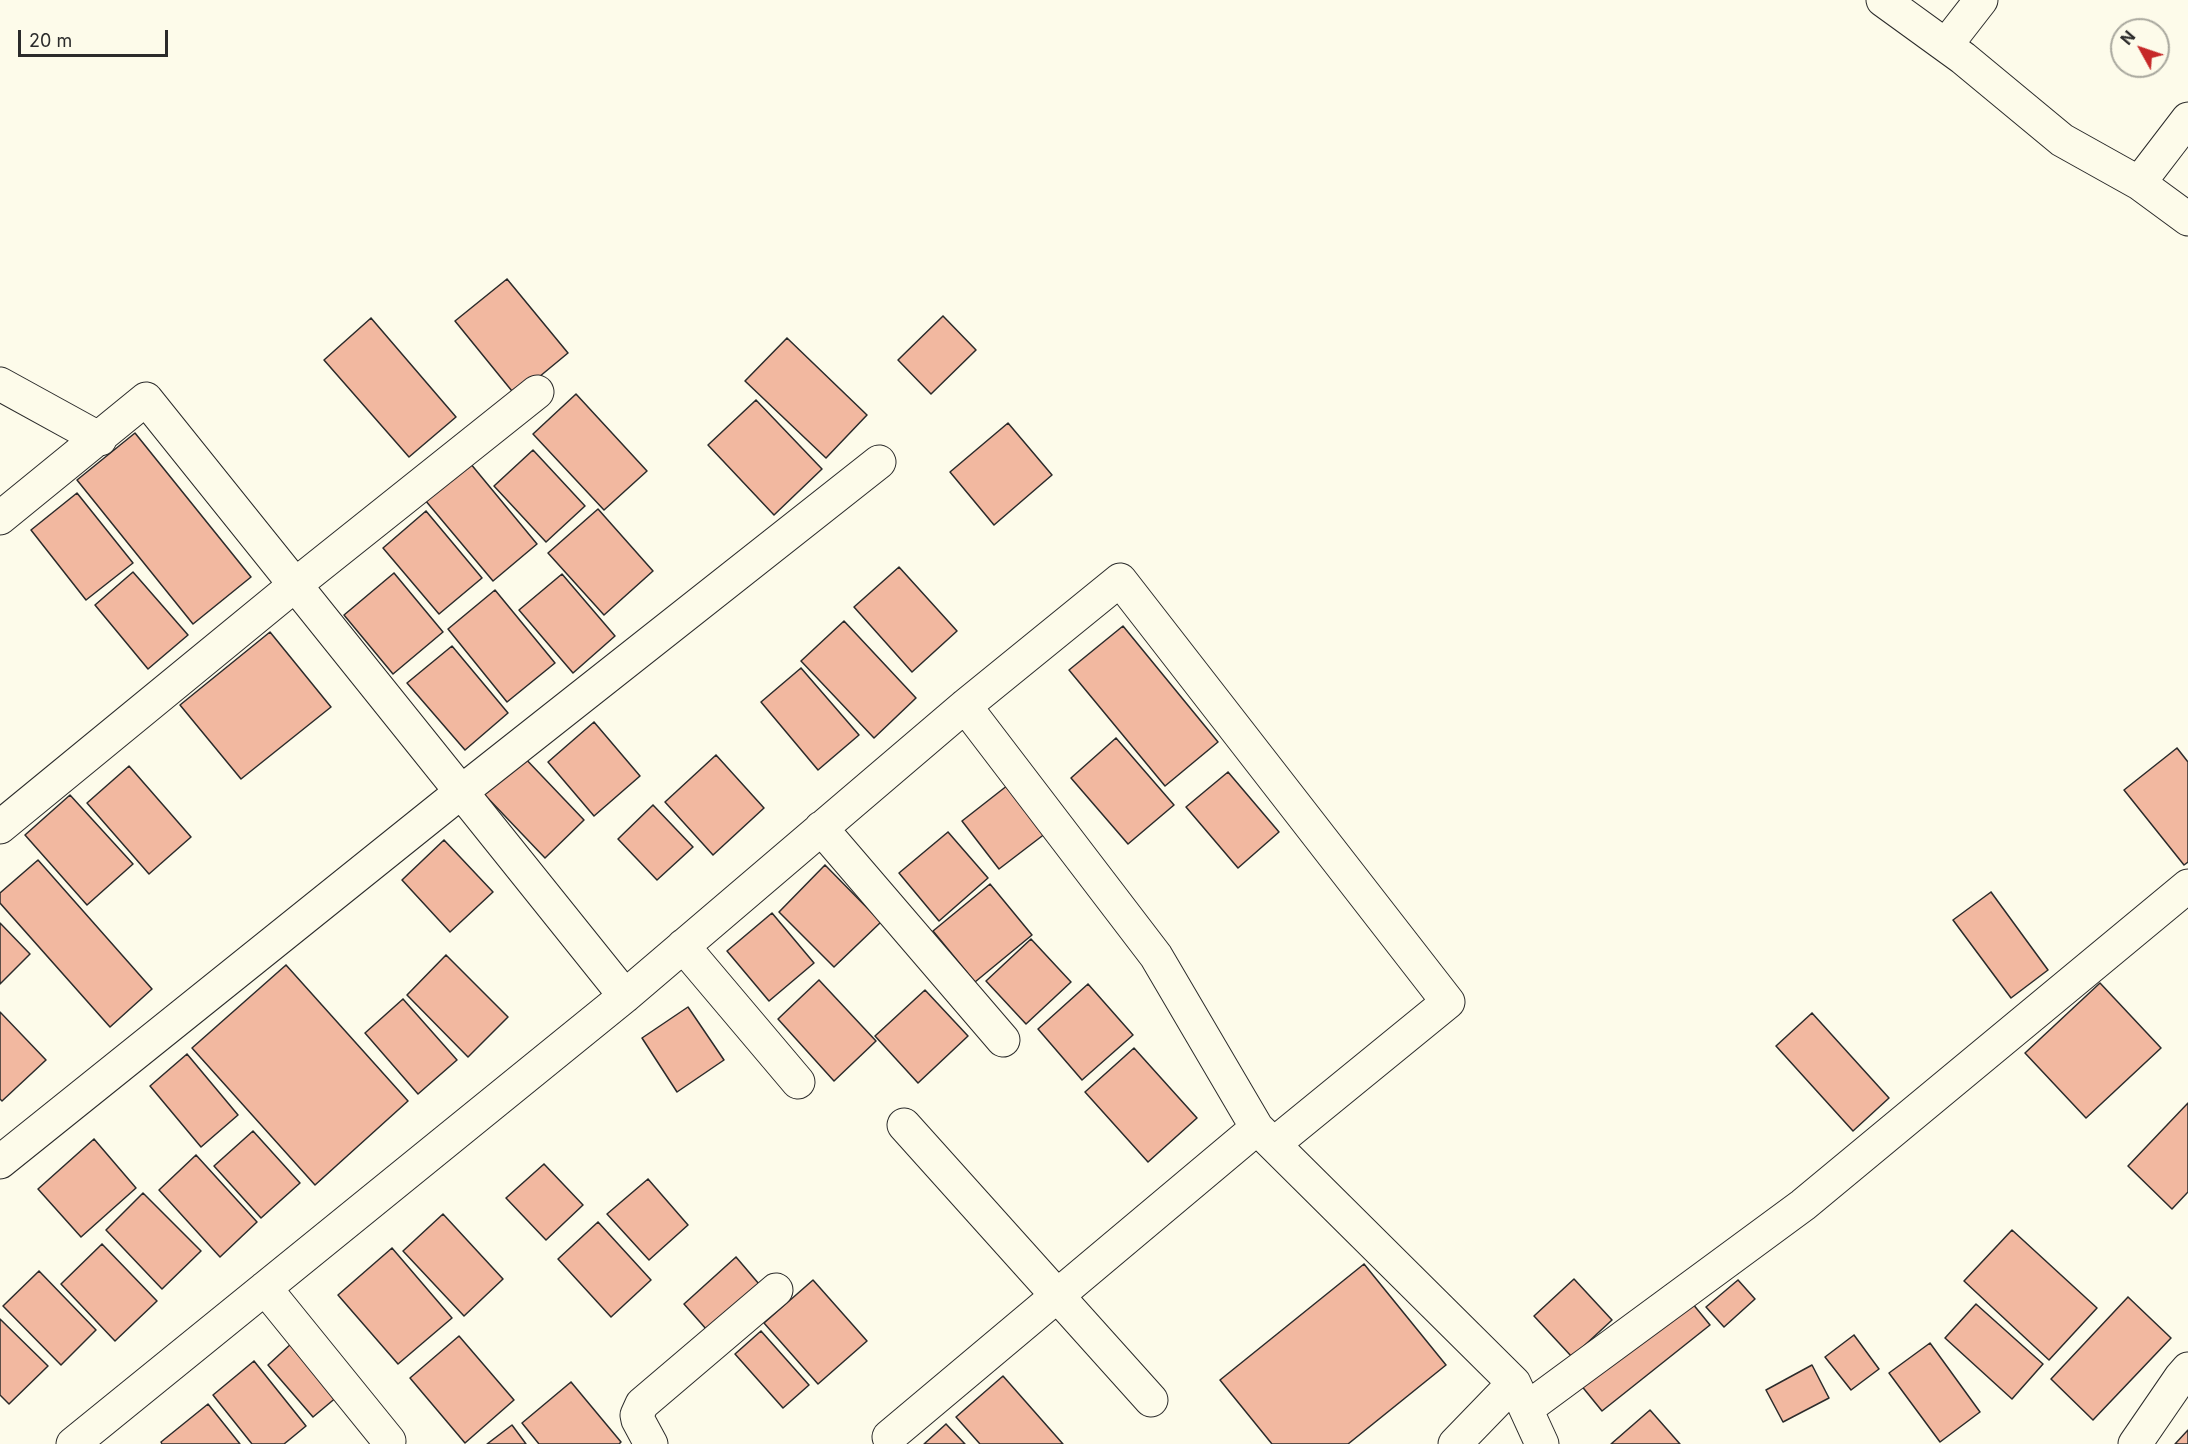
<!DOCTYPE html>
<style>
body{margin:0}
#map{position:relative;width:2188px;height:1444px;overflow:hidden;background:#fdfbea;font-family:Inter,sans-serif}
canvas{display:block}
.north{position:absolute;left:2110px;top:18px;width:60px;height:60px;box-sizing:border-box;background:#fdfbea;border:2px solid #a9a89e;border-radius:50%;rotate:310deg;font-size:16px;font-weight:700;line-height:24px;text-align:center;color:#2b2b2b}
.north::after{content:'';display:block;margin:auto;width:21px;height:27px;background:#c62828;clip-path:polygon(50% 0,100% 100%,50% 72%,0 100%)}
.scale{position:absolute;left:18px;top:30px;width:150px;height:27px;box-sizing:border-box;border:3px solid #2b2b2b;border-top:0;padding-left:8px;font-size:18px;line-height:21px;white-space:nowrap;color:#2b2b2b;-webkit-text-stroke:4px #fdfbea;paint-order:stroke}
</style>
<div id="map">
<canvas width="2188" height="1444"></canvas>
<div class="north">N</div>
<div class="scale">20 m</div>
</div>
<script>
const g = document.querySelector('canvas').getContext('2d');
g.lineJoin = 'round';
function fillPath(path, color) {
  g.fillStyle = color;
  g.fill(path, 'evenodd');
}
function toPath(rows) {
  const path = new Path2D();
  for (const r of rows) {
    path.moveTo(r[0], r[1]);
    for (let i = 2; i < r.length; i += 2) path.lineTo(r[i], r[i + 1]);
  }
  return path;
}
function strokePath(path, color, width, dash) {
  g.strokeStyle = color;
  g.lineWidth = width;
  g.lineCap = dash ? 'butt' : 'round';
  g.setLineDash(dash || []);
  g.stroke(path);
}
const building = toPath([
 [507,279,568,353,516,396,455,321,507,279],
 [943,316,976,350,931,394,898,360,943,316],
 [371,318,456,417,409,457,324,360,371,318],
 [787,338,867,415,826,458,745,381,787,338],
 [576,394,647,471,604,510,533,434,576,394],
 [756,400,822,469,774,515,708,445,756,400],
 [1008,423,1052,475,994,525,950,472,1008,423],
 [135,433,251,577,193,624,77,480,135,433],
 [533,450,585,506,546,542,494,486,533,450],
 [470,463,537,544,493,581,425,500,470,463],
 [77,493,133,563,86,600,31,530,77,493],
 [598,509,653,571,604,615,548,553,598,509],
 [426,511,482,578,439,614,383,548,426,511],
 [899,567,957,631,912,672,854,607,899,567],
 [133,572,188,635,148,669,95,605,133,572],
 [394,573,443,632,393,674,344,615,394,573],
 [562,574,615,636,573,673,519,610,562,574],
 [495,590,555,663,507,702,448,629,495,590],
 [844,621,916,698,874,738,801,661,844,621],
 [1123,626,1218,742,1165,786,1069,670,1123,626],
 [270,632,331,707,241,779,180,705,270,632],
 [452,646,508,713,465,750,407,683,452,646],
 [801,668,859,735,818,770,761,702,801,668],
 [594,722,640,776,594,816,548,762,594,722],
 [1116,738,1174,805,1128,844,1071,778,1116,738],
 [2177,748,2188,762,2188,862,2184,865,2124,790,2177,748],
 [521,754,584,820,545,858,482,792,521,754],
 [716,755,764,808,713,855,665,802,716,755],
 [129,766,191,837,149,874,87,803,129,766],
 [1228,772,1279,832,1238,868,1186,807,1228,772],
 [1008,785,1046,833,999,869,962,821,1008,785],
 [70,795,133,864,87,905,25,835,70,795],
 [653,805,693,847,657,880,618,839,653,805],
 [948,832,988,878,939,921,899,873,948,832],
 [444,840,493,892,450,932,402,880,444,840],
 [38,860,152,989,110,1027,0,903,0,893,38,860],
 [825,865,881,922,834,967,779,912,825,865],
 [990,884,1032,935,975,982,933,931,990,884],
 [1991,892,2048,970,2011,998,1953,920,1991,892],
 [772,913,814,963,769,1001,727,951,772,913],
 [0,923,30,954,0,984,0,923],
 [1031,939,1071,982,1026,1024,986,981,1031,939],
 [446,955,508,1017,468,1057,407,995,446,955],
 [286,965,408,1101,315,1185,192,1048,286,965],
 [819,980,876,1041,834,1081,778,1019,819,980],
 [2100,983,2161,1048,2086,1118,2025,1053,2100,983],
 [1088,984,1133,1035,1082,1080,1038,1029,1088,984],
 [925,990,968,1036,918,1083,875,1036,925,990],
 [403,999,457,1060,418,1094,365,1033,403,999],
 [688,1007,724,1060,677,1092,642,1038,688,1007],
 [0,1012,46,1060,2,1101,0,1099,0,1012],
 [1812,1013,1889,1098,1853,1131,1776,1046,1812,1013],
 [1134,1048,1197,1118,1148,1162,1085,1092,1134,1048],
 [187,1054,238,1115,201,1147,150,1086,187,1054],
 [2188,1103,2188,1192,2172,1209,2128,1166,2188,1103],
 [253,1131,300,1183,261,1218,214,1166,253,1131],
 [94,1139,136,1188,81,1237,38,1189,94,1139],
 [196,1155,257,1222,220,1257,159,1190,196,1155],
 [544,1164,583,1205,546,1240,506,1198,544,1164],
 [648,1179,688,1225,649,1260,607,1214,648,1179],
 [143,1193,201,1251,162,1289,106,1230,143,1193],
 [443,1214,503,1279,464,1316,403,1251,443,1214],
 [598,1222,651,1280,611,1317,558,1259,598,1222],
 [2012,1230,2097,1308,2049,1360,1964,1281,2012,1230],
 [102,1244,157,1301,115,1341,61,1284,102,1244],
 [392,1248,452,1318,398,1364,338,1295,392,1248],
 [736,1257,759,1284,707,1330,684,1304,736,1257],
 [1364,1264,1446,1365,1348,1444,1272,1444,1220,1380,1364,1264],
 [39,1271,96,1330,61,1365,3,1306,39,1271],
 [1574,1279,1612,1320,1572,1357,1534,1316,1574,1279],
 [813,1280,867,1341,818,1384,764,1323,813,1280],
 [1738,1280,1755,1299,1724,1327,1706,1307,1738,1280],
 [2128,1297,2171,1338,2093,1420,2051,1379,2128,1297],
 [1688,1298,1710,1325,1602,1411,1580,1384,1688,1298],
 [1976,1304,2043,1364,2012,1399,1945,1338,1976,1304],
 [0,1319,48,1366,9,1404,0,1395,0,1319],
 [761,1331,809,1385,783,1408,735,1354,761,1331],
 [1854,1335,1879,1369,1851,1390,1825,1357,1854,1335],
 [459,1336,514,1400,465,1443,410,1378,459,1336],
 [292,1343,338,1396,313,1417,268,1365,292,1343],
 [1930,1343,1980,1412,1940,1442,1889,1373,1930,1343],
 [254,1361,306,1426,284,1444,252,1444,213,1395,254,1361],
 [1812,1365,1829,1398,1783,1422,1766,1390,1812,1365],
 [1003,1376,1063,1444,980,1444,956,1417,1003,1376],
 [571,1382,621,1442,619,1444,539,1444,522,1423,571,1382],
 [208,1404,240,1444,162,1444,161,1442,208,1404],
 [1650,1410,1680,1444,1611,1444,1650,1410],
 [946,1424,965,1444,924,1444,946,1424],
 [512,1425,526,1444,487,1444,512,1425],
 [2188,1430,2188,1444,2175,1444,2188,1430]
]);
const minor = toPath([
 [1883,0,1963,58,2062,140,2139,183,2188,219],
 [1946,45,1981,0],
 [2139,183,2188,119],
 [0,384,100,439],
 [0,518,146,399,625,996],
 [965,706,1156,956,1257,1128,1514,1383,1542,1444],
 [0,827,295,585,537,392],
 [821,828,1003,1040],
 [683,946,798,1082],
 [904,1125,1151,1400],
 [0,1162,461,792,879,462],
 [265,1288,389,1441],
 [1526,1409,1803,1205,2188,886],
 [889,1437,1257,1128],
 [73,1444,625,996,965,706,1120,580,1448,1002,1274,1144],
 [651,1444,638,1420,637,1415,642,1404,776,1290],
 [1455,1444,1514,1383],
 [2135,1444,2181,1377,2188,1369]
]);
fillPath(building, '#f2b8a0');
strokePath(building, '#2b2b2b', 1.5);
strokePath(minor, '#2b2b2b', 35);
strokePath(minor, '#fdfbea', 33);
</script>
